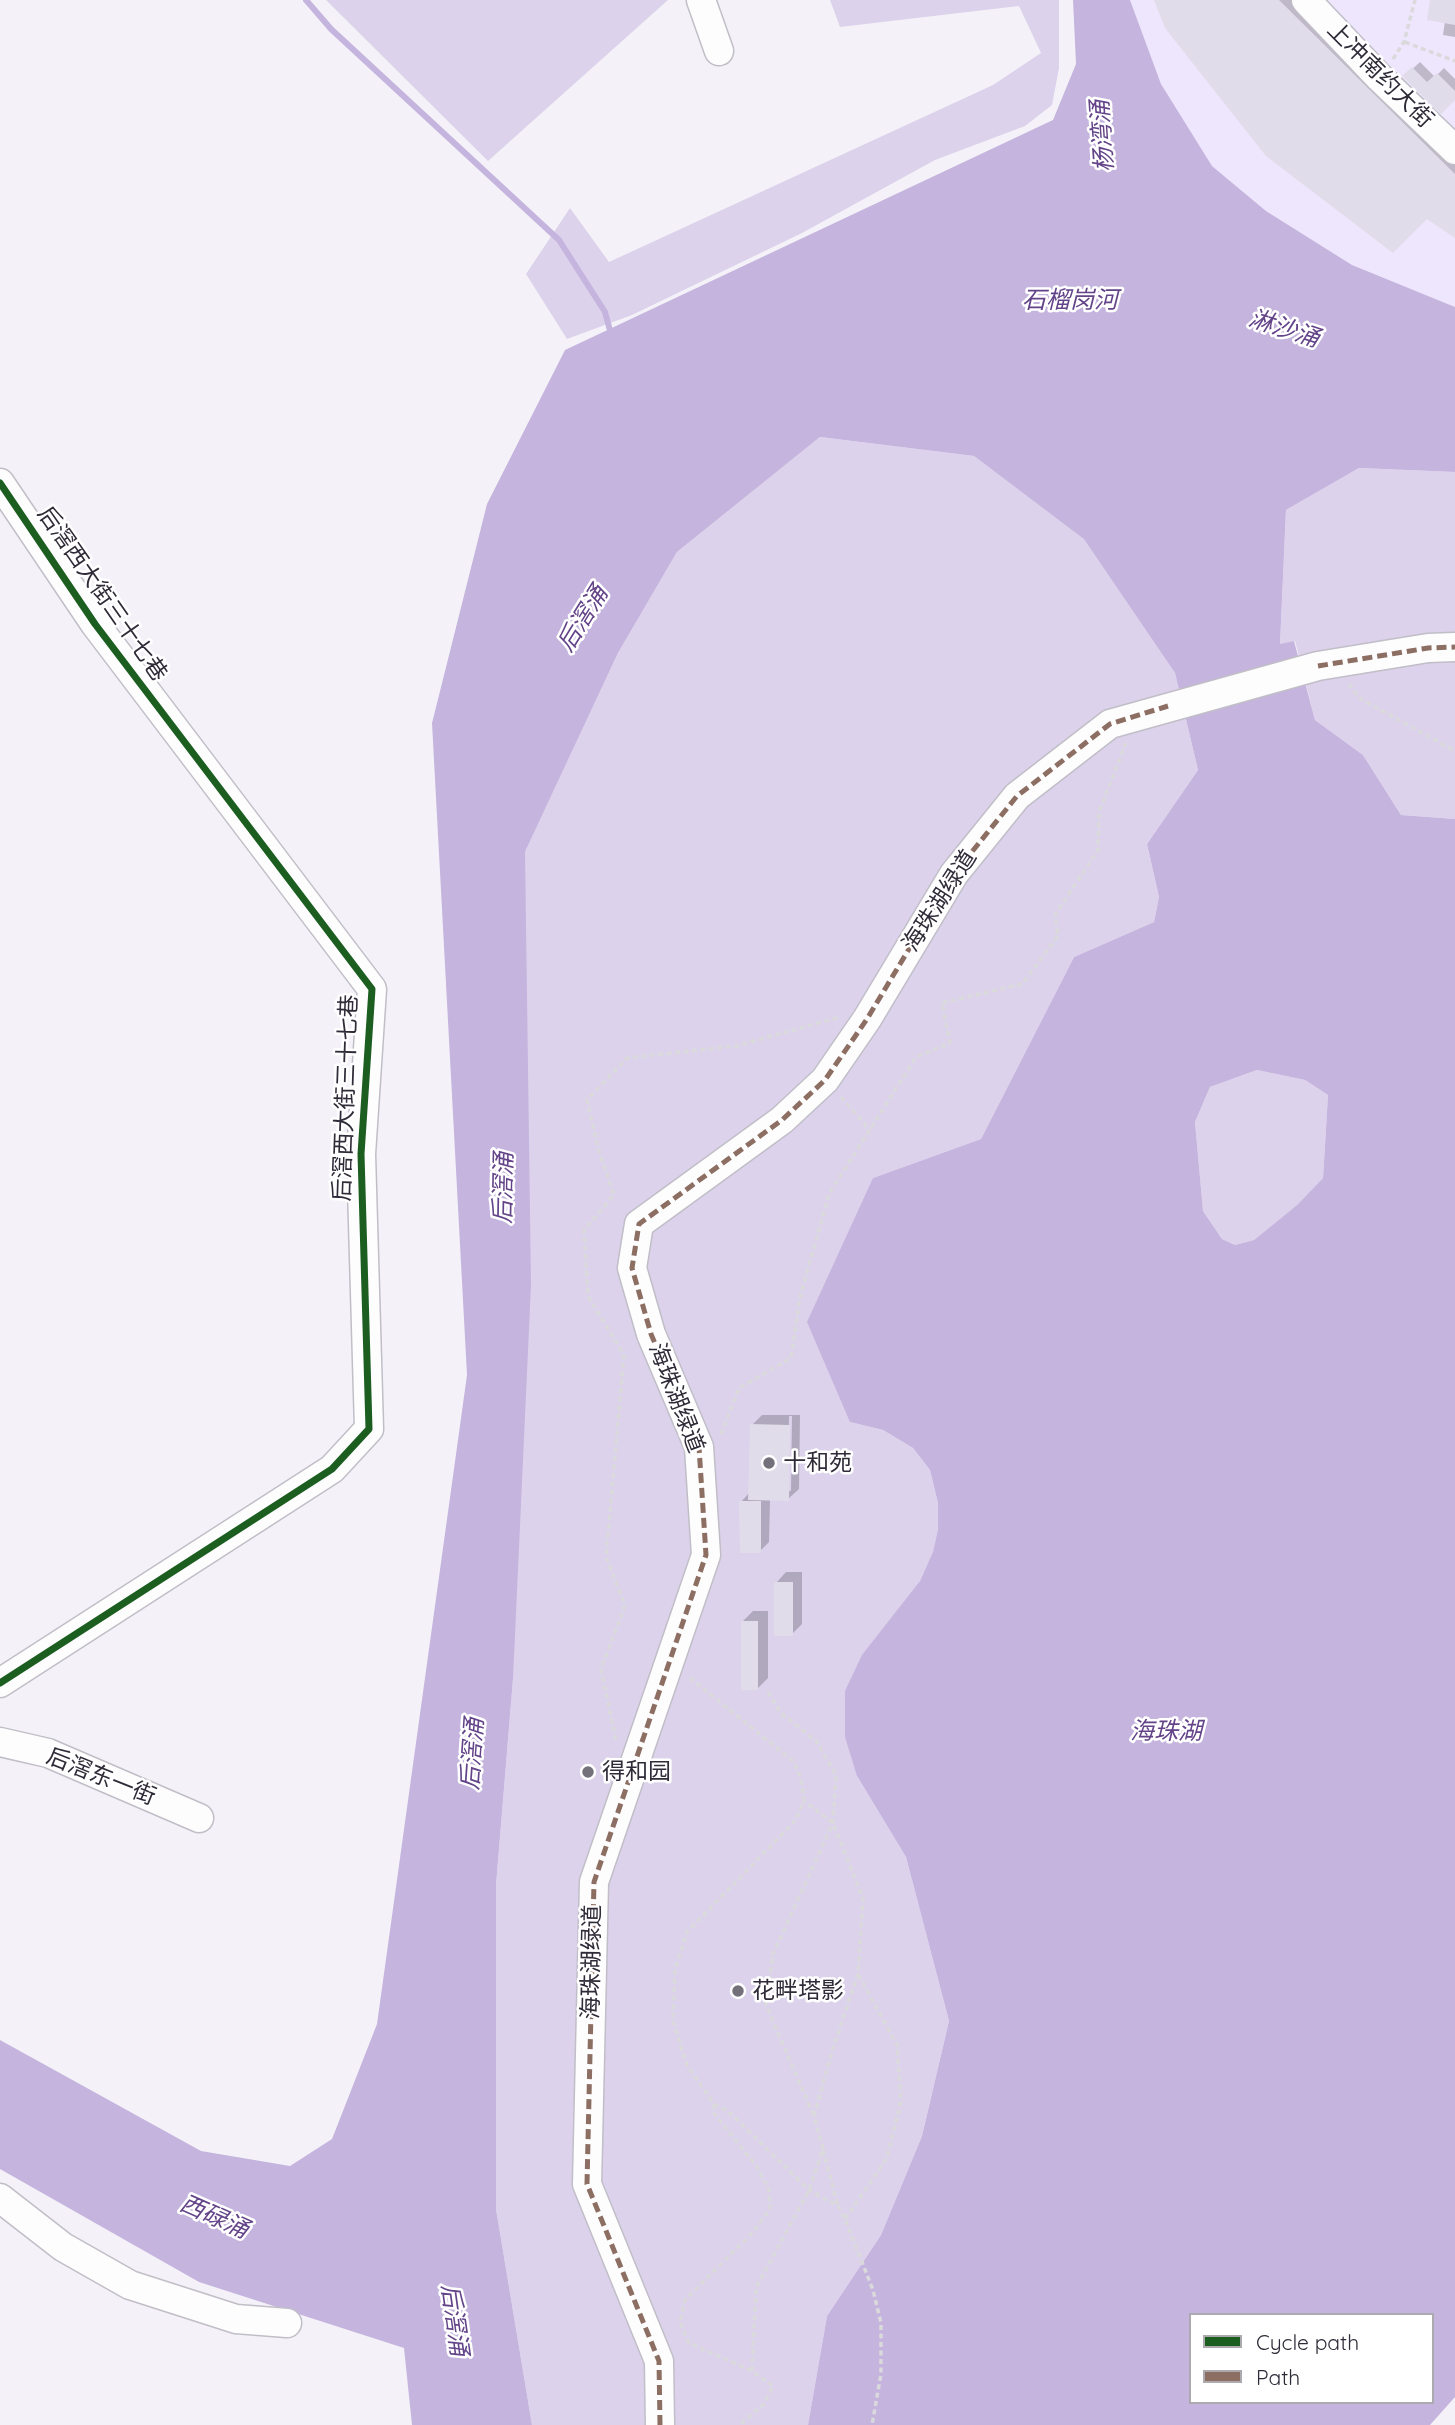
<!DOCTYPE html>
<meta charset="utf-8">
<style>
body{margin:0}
#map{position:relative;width:1455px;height:2425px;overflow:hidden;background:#f4f2f8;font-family:Quicksand,sans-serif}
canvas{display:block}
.legend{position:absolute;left:1189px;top:2313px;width:245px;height:91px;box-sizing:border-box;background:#fff;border:2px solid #acaaaf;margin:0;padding:9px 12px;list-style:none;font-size:21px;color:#302b38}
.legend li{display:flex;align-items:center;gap:14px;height:35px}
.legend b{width:35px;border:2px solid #acaaaf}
</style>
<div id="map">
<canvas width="1455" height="2425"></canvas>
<ul class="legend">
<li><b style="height:9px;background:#1b5e20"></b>Cycle path</li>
<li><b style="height:9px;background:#8d6e63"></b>Path</li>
</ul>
</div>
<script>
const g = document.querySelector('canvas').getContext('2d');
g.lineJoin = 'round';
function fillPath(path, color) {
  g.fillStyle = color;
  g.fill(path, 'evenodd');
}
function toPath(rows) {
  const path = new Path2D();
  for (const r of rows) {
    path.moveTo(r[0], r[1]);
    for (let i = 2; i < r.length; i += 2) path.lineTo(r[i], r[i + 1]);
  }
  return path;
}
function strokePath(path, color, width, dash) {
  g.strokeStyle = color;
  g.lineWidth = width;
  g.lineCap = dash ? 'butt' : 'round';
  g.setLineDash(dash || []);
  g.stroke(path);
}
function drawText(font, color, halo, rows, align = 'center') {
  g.font = font + ' Quicksand,"Noto Sans SC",sans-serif';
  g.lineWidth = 5;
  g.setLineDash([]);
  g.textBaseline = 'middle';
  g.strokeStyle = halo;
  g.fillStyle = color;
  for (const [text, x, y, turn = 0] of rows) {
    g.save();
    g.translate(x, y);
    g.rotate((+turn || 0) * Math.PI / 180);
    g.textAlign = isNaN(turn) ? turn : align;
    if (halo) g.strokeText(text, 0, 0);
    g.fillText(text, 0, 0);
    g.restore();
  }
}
const built = toPath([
 [1130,0,1455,0,1455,307,1352,265,1266,211,1212,166,1161,84]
]);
const green = toPath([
 [326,0,668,0,488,161],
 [830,0,1059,0,1059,68,1052,105,1025,126,935,160,802,233,632,315,567,339,526,274,570,208,609,262,993,85,1041,53,1019,6,840,27],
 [820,437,974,456,1084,538,1175,673,1198,770,1147,844,1159,897,1154,922,1074,957,981,1139,873,1178,850,1422,883,1430,913,1448,930,1470,938,1503,938,1529,933,1553,920,1581,905,1604,857,1776,906,1857,949,2021,922,2136,881,2235,827,2316,808,2425,532,2425,496,2209,496,1885,513,1679,525,852,618,653,677,552],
 [1359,468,1455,472,1455,819,1401,815,1363,755,1315,720,1295,641,1280,645,1286,510],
 [1257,1070,1305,1080,1328,1095,1323,1178,1297,1205,1254,1240,1235,1245,1222,1239,1203,1211,1195,1122,1210,1087]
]);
const water = toPath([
 [1073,0,1130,0,1161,84,1212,166,1266,211,1352,265,1455,307,1455,472,1359,468,1286,510,1280,644,1294,641,1315,720,1363,755,1401,815,1455,819,1455,2397,1430,2425,808,2425,827,2316,881,2235,922,2136,949,2021,906,1857,857,1776,845,1737,845,1691,862,1655,920,1581,933,1552,938,1529,938,1503,930,1470,913,1448,883,1430,850,1422,807,1322,873,1178,981,1139,1074,957,1154,922,1159,897,1147,844,1198,770,1175,673,1084,539,974,456,820,437,677,552,618,653,525,852,531,1285,513,1679,496,1885,496,2209,532,2425,412,2425,404,2348,199,2282,0,2169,0,2040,201,2151,290,2166,332,2139,377,2024,467,1375,432,723,487,504,565,350,1053,120,1076,64],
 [1257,1070,1305,1080,1328,1095,1323,1178,1297,1205,1254,1240,1235,1245,1222,1239,1203,1211,1195,1122,1210,1087],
 [1191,2315,1432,2315,1432,2402,1191,2402]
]);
const shadow = toPath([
 [1156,0,1306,0,1455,147,1455,236],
 [1432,0,1455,0,1455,37,1443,35,1445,21],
 [1420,62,1435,77,1444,68,1455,79,1455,97,1405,76],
 [762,1415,800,1415,799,1489,788,1499,770,1499,769,1542,760,1551,741,1502,750,1492,752,1425],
 [789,1416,792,1416,791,1491,788,1491],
 [786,1572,802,1572,802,1624,792,1634,776,1583],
 [753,1611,768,1611,768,1678,758,1688,743,1621]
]);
const stream = toPath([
 [306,0,331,29,559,240,605,312,611,334]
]);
const building = toPath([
 [1154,0,1279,0,1455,174,1455,238,1427,219,1393,253,1266,156,1165,28],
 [1430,0,1455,0,1455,25,1427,20],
 [1412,67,1427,82,1437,73,1455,91,1455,100,1441,114,1402,76],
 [750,1424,790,1425,789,1501,748,1500],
 [739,1501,761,1501,761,1553,740,1553],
 [774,1582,793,1582,793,1636,774,1636],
 [741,1621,758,1621,758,1690,741,1690]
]);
const path = toPath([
 [1405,42,1455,61],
 [1393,59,1404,42,1415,0],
 [1349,684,1359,698,1455,751],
 [841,1097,870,1130],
 [721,1434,739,1388,791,1358,800,1297,829,1194,916,1057,950,1043,942,1003,1022,984,1058,936,1055,915,1098,850,1099,812,1126,743],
 [690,1678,793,1761,801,1778,804,1801,795,1821,687,1932,675,1970,673,2021,687,2065,714,2104,728,2111,809,2190,838,2206,845,2219,873,2290,881,2323,881,2374,872,2425],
 [768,1692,780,1712,817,1742,836,1775,833,1823,773,1954,766,2005,813,2114],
 [616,1740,601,1669,625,1605,606,1557,624,1355,588,1296,584,1230,614,1195,598,1148,587,1100,627,1058,736,1046,840,1017],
 [714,2104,713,2112,757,2167,769,2190,770,2209,752,2233,685,2300,680,2322,689,2343,752,2371,773,2386,764,2404,739,2425],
 [823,2150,838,2206],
 [845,2219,887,2158,901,2101,897,2045,858,1974],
 [752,2371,756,2288,809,2190,823,2149,814,2116,833,2048,858,1974,863,1898,833,1823,804,1801]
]);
const minor = toPath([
 [701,0,719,51],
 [1306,0,1380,78,1455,150],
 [0,483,95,624,372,989,361,1154,369,1429,332,1469,0,1683],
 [0,1742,48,1753,199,1818],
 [0,2198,63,2247,130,2285,236,2319,287,2323],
 [660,2425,659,2361,587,2184,594,1882,706,1555,699,1447,651,1334,632,1268,639,1224,782,1120,825,1080,867,1019,954,874,1017,796,1110,724,1318,666,1428,648,1455,647]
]);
const quiet = toPath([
 [1318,666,1428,648,1455,647],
 [660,2425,659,2361,587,2184,594,1882,706,1555,699,1447,651,1334,632,1268,639,1224,782,1120,825,1080,867,1019,954,874,1017,796,1110,724,1168,706]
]);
const cycleway = toPath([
 [0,483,95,624,372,989,361,1154,369,1429,332,1469,0,1683]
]);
const markers = [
 [769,1463,7,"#75717b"],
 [588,1772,7,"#75717b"],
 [738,1991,7,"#75717b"]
];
const streetNames = [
 ["上冲南约大街",1380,75,45],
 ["后滘西大街三十七巷",102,594,55],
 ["海珠湖绿道",940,901,-57],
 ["后滘西大街三十七巷",346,1098,-88],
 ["海珠湖绿道",676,1398,69],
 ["后滘东一街",101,1777,22],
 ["海珠湖绿道",592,1962,-89]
];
const poiNames = [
 ["十和苑",783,1463],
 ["得和园",602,1772],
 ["花畔塔影",752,1991]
];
const waterNames = [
 ["杨湾涌",1103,136,-94],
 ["石榴岗河",1070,301],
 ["淋沙涌",1284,329,18],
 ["后滘涌",583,619,-58],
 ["后滘涌",504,1188,-89],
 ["海珠湖",1166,1732],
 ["后滘涌",473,1754,-86],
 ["西碌涌",214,2217,24],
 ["后滘涌",454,2320,82]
];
fillPath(built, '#eee6fc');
fillPath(green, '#dcd2eb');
fillPath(water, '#c5b4de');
fillPath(shadow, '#0003');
strokePath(stream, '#c5b4de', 6);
fillPath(building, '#e1dcea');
strokePath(minor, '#c1bec7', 31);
strokePath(path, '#dad9dc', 3.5, [5, 3.5]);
strokePath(minor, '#fdfdfe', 28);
strokePath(quiet, '#8d6e63', 5, [10, 5]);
strokePath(cycleway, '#1b5e20', 7);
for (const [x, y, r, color] of markers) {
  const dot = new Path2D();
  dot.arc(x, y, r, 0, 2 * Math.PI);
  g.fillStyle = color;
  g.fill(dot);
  strokePath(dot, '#fff', 2.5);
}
drawText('23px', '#302b38', '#fff', streetNames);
drawText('23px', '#302b38', '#fff', poiNames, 'left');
drawText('italic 24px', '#634489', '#fff', waterNames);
</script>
